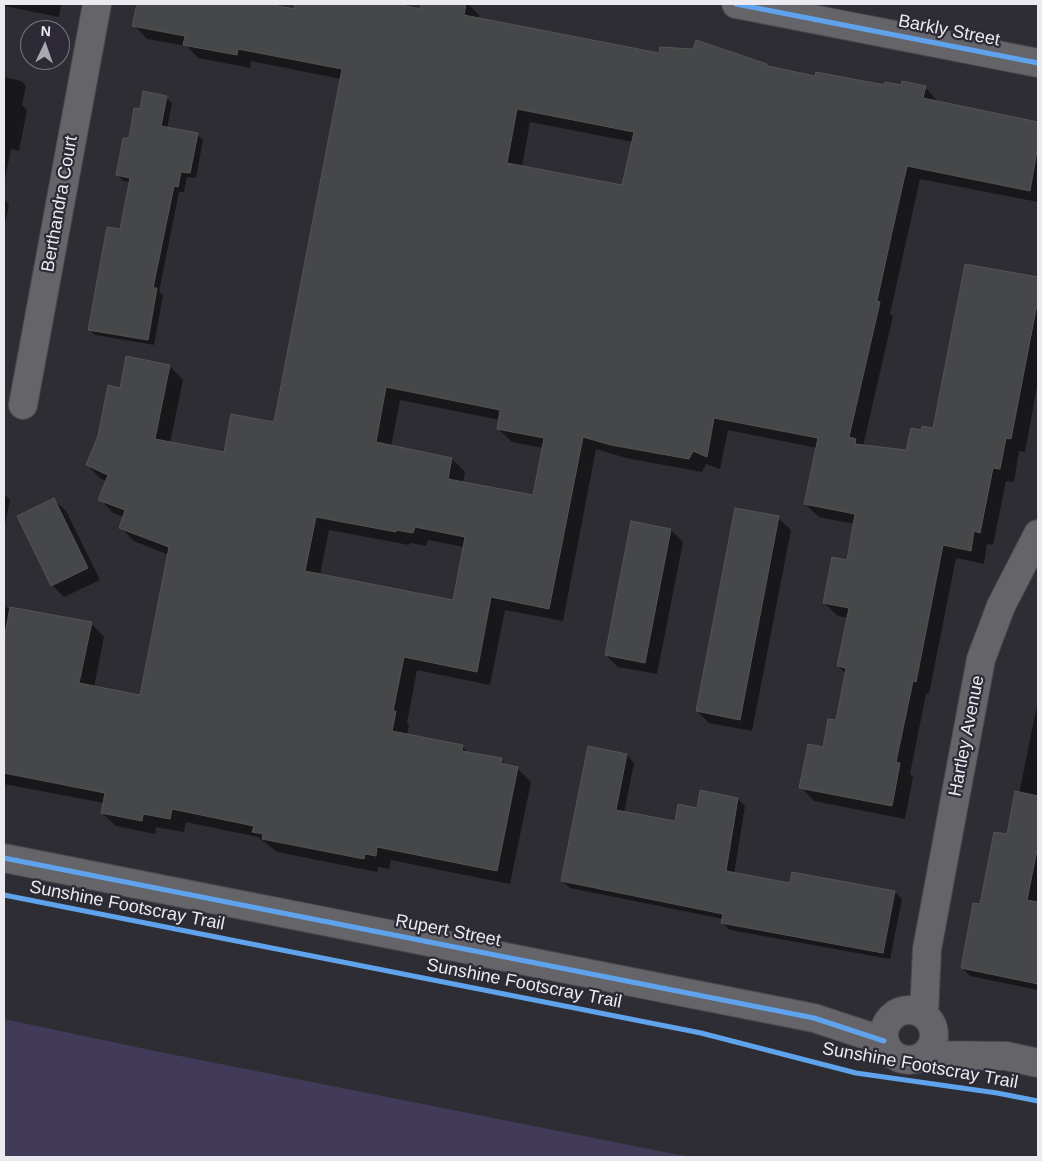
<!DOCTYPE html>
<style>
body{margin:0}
#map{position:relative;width:1042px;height:1161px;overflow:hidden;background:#2e2d33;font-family:Helvetica,sans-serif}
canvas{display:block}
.frame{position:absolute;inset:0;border:5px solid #ebeaf1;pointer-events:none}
.north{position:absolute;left:20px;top:20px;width:50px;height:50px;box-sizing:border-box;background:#2d2a36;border:1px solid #797781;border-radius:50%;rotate:3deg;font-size:14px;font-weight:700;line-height:20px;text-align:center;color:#ebeaf1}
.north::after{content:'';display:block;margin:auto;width:18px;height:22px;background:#a9a8ae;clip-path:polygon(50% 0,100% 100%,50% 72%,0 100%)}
</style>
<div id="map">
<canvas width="1042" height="1161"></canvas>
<div class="frame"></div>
<div class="north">N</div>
</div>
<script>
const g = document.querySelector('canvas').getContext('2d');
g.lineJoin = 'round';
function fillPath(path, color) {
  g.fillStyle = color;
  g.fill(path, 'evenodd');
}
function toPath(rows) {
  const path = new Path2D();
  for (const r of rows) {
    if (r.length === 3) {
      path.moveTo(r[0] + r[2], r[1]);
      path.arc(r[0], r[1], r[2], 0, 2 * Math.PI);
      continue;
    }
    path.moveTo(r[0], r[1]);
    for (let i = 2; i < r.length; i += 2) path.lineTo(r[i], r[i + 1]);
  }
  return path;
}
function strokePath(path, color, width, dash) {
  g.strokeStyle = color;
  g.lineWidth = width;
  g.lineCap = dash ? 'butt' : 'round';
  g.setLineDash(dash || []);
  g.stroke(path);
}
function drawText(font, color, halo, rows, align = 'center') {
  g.font = font + ' Helvetica,sans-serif';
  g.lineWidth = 4.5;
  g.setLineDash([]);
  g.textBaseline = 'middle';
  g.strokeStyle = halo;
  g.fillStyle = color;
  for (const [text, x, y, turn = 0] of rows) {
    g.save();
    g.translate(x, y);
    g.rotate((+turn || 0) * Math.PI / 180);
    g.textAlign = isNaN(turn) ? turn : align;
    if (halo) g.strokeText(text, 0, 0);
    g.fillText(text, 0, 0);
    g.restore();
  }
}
const green = toPath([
 [4,1019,150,1050,690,1157,4,1157]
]);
const shadow = toPath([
 [4,4,61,4,59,17,4,6],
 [138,4,261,4,295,10,296,4,392,4,421,10,423,4,468,4,479,15,479,19,660,54,767,65,770,68,816,77,886,86,925,87,938,102,1038,123,1038,202,920,179,890,314,893,316,863,446,906,452,923,431,934,430,966,266,1038,278,1038,381,1025,452,1019,451,1014,482,1006,481,993,545,987,544,984,564,956,558,929,694,926,694,910,774,913,777,905,819,814,801,801,787,824,748,837,722,846,674,838,666,848,618,838,616,824,603,848,562,855,524,819,517,805,504,817,448,728,430,720,469,706,464,702,472,626,458,596,449,563,621,505,610,490,685,417,670,407,723,409,725,407,735,462,746,469,754,501,760,508,766,517,768,531,782,510,884,391,860,389,869,378,867,377,872,277,852,258,837,186,822,184,832,156,827,155,834,116,826,102,813,104,803,4,784,4,607,91,623,104,637,94,687,141,696,169,555,134,541,120,527,124,517,113,513,100,499,107,481,101,479,87,465,121,389,170,366,183,380,170,443,225,454,275,424,341,79,251,61,250,68,198,58,187,46,147,39,134,25],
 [530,122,633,142,623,186,522,167],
 [400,400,500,420,498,429,512,442,544,448,534,497,463,483,465,472,452,459,391,447],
 [329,530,409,545,410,543,426,546,428,540,464,547,454,601,320,575],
 [4,77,21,81,26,86,22,105,27,110,19,151,11,149,4,184],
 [166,97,172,103,167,129,197,135,203,140,196,178,187,177,184,192,179,192,159,292,163,295,154,345,95,335,89,329,121,231,130,182,123,181,118,175,141,111],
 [4,199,9,204,4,228],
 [4,494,10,500,4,530],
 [53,499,66,511,100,580,64,597,52,585],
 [778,518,791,530,752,731,709,723,697,711],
 [671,530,683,542,657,674,618,667,606,655],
 [1038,700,1038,990,970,976,962,968,981,905,1008,836,1019,794],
 [627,755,634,763,624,813,676,823,698,809,738,799,745,806,734,874,791,885,895,892,902,899,890,959,730,930,722,923,723,919,570,888,563,881]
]);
const building = toPath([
 [137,4,268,4,294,9,295,4,397,4,420,9,421,4,466,4,464,15,659,53,660,47,693,49,696,40,767,64,768,66,815,76,816,72,885,85,885,82,901,85,902,81,926,86,923,98,1038,122,1038,145,1030,191,907,166,892,232,877,301,880,302,849,437,856,439,855,444,906,450,911,428,921,430,922,426,933,428,965,264,1038,277,1038,299,1011,439,1006,438,1000,469,993,468,980,533,974,531,971,551,943,545,916,682,913,681,896,762,900,763,892,806,799,788,808,744,823,747,828,719,836,720,846,668,837,666,849,608,823,603,832,557,847,560,855,514,804,504,818,438,714,418,707,457,693,451,689,459,611,445,583,437,549,609,491,597,477,672,404,657,393,711,396,711,392,731,463,745,462,751,502,758,501,763,518,767,497,871,377,847,376,856,365,854,364,859,262,839,263,834,252,832,254,826,172,809,170,819,143,814,142,821,101,813,105,793,4,773,4,640,10,607,92,622,79,683,140,695,169,547,119,528,125,510,98,500,108,475,86,465,98,436,108,385,120,388,126,356,170,365,155,439,224,452,231,414,274,422,342,69,238,49,237,55,183,45,185,36,132,26,137,4],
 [517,109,634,132,622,185,507,163,517,109],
 [386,387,500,410,497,429,544,438,533,495,448,479,452,458,376,442,386,387],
 [316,517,396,532,396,530,413,533,415,527,465,537,453,600,305,571,316,517],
 [143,91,167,96,161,126,198,133,190,173,181,172,178,187,174,186,153,288,157,288,148,340,88,330,107,227,120,229,130,178,116,175,123,138,129,138,134,108,140,109,143,91],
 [54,498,88,568,51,586,17,516,54,498],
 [735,508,779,516,740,720,696,711,735,508],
 [631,521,671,529,645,663,605,655,631,521],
 [588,746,627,754,616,810,675,821,678,804,697,808,700,790,738,798,726,871,790,883,792,872,895,891,883,953,721,923,723,914,561,881,588,746],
 [1015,791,1038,796,1038,845,1027,900,1038,902,1038,984,961,968,973,903,980,904,994,832,1007,834,1015,791]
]);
const minor = toPath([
 [23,405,97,4],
 [4,858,814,1018,884,1041],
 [909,1035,25],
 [924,1014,927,949,981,659,1001,606,1038,534],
 [925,1055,1006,1056,1038,1063]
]);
const tertiary = toPath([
 [736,4,1038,63]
]);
const cycleway = toPath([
 [736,4,1038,63],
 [4,858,814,1018,884,1041],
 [4,895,701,1033,856,1073,997,1093,1038,1101]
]);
const streetNames = [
 ["Barkly Street",949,31,11],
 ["Berthandra Court",60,204,-80],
 ["Hartley Avenue",967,736,-79],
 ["Sunshine Footscray Trail",127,906,11],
 ["Rupert Street",448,931,11],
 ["Sunshine Footscray Trail",524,984,11],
 ["Sunshine Footscray Trail",920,1066,10]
];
fillPath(green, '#423a59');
fillPath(shadow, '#0007');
fillPath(building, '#464748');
strokePath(building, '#535454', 1);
strokePath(minor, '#49484e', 30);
strokePath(tertiary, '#49484e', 30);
strokePath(minor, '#656469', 28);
strokePath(tertiary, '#656469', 28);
strokePath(cycleway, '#60a3ed', 5);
drawText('18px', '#ebeaf1', '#2d2a36', streetNames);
</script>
